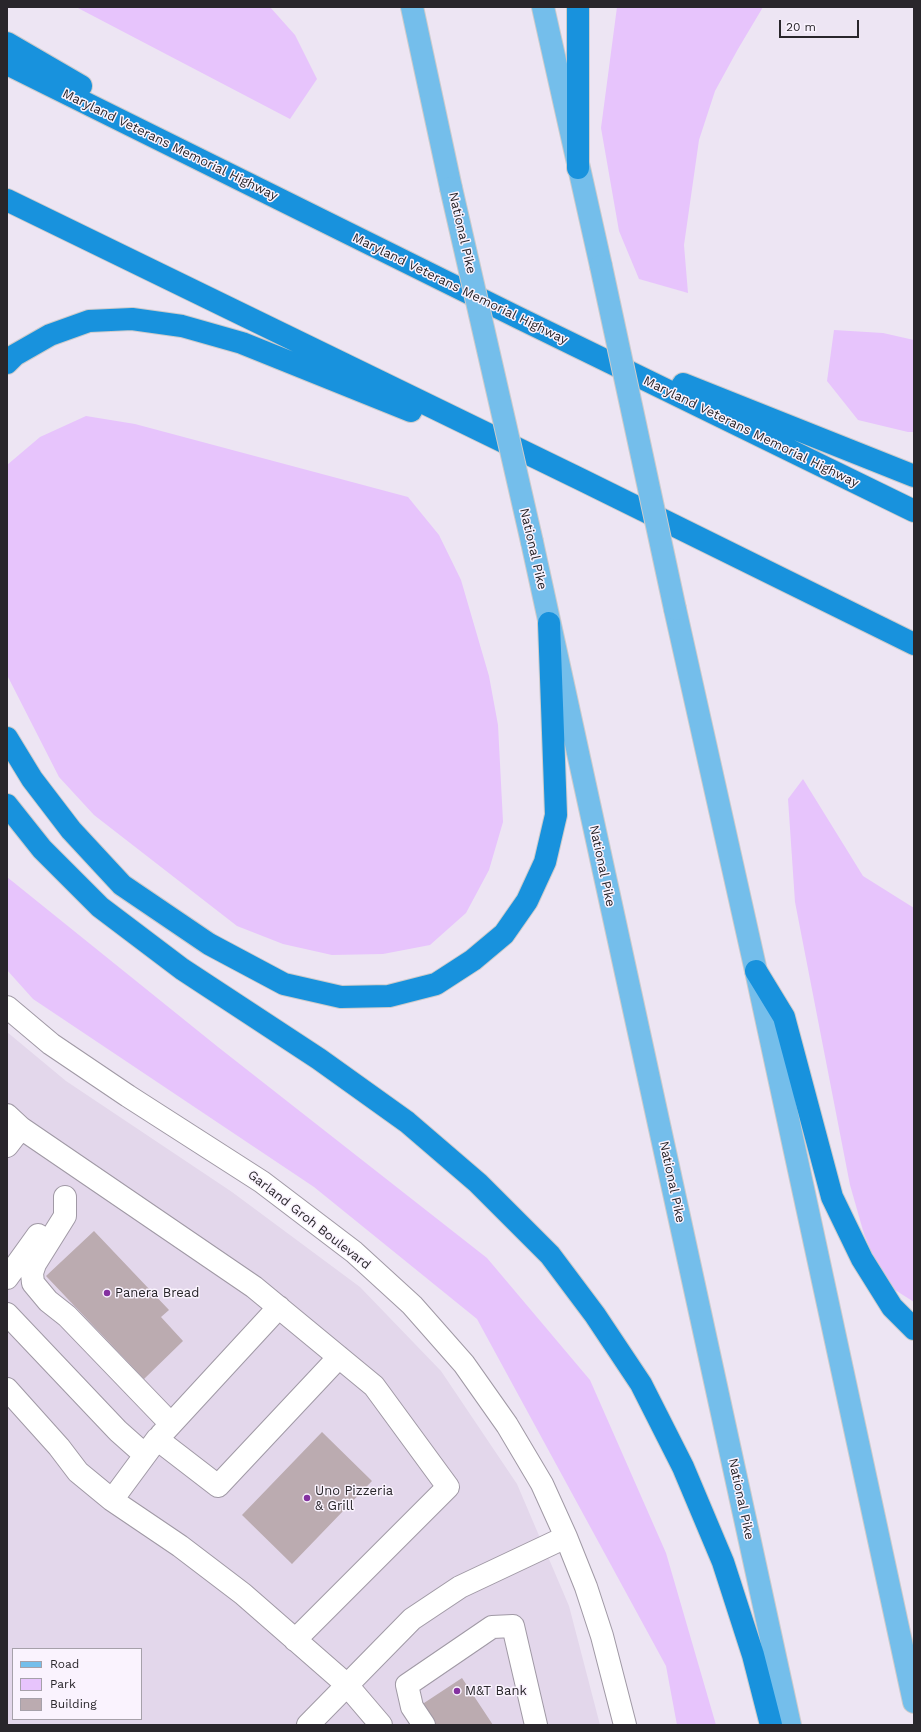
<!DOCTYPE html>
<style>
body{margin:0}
#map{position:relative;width:921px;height:1732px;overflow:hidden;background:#ede5f3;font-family:"Work Sans",sans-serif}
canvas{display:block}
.frame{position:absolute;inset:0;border:8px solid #29262b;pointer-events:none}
.legend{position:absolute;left:12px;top:1648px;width:130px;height:72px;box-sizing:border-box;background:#faf3fe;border:1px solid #a6a1aa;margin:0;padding:5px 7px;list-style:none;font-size:12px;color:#29262b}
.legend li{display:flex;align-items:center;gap:8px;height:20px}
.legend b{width:20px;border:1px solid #a6a1aa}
.scale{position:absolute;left:779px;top:20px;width:80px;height:18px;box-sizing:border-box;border:2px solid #29262b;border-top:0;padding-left:5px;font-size:12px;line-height:14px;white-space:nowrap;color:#29262b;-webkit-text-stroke:3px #faf3fe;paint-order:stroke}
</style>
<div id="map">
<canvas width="921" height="1732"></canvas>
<div class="frame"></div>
<ul class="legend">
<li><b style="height:5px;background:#74beeb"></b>Road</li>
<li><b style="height:11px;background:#e7c4fc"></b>Park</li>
<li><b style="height:11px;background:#bbabb0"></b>Building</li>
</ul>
<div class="scale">20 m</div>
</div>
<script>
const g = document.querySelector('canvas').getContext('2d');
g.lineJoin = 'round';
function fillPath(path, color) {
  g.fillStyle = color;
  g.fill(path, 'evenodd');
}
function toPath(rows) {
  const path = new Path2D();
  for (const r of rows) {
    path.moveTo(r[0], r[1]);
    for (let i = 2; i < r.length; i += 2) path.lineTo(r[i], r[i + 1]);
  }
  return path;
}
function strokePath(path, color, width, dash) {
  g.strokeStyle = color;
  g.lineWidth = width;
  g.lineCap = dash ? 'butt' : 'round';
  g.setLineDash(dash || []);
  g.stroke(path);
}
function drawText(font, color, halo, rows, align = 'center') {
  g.font = font + ' "Work Sans",sans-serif';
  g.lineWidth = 3;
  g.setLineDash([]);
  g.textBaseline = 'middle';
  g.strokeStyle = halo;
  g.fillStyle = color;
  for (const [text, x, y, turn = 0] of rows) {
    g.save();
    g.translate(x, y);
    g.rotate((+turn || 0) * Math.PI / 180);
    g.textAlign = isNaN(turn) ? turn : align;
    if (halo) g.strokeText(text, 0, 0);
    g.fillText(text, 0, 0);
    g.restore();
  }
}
const built = toPath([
 [7,1032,66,1081,232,1192,360,1287,441,1371,517,1484,569,1606,600,1725,7,1725],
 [13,1649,141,1649,141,1719,13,1719]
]);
const green = toPath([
 [76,7,270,7,295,35,317,79,290,119],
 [617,7,763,7,738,49,715,91,699,140,684,245,688,293,639,279,619,231,601,128],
 [834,330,883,333,914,340,914,432,908,432,858,420,827,381],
 [86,416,135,424,408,497,439,535,461,580,489,676,498,725,503,822,489,870,466,913,430,945,383,954,332,955,283,944,237,926,94,815,59,777,7,675,7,465,40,437],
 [803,779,863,876,914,908,914,1302,884,1283,864,1234,850,1185,795,902,788,799],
 [7,877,218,1047,487,1258,590,1380,666,1553,716,1725,677,1725,666,1666,477,1319,314,1187,33,999,7,970]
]);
const building = toPath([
 [94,1231,169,1310,161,1317,183,1341,144,1379,46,1276],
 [322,1432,372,1481,292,1564,242,1515],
 [462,1678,493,1725,435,1725,421,1705]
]);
const minor = toPath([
 [7,1007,51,1044,128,1096,262,1182,354,1252,412,1305,464,1364,507,1425,542,1484,566,1537,586,1587,602,1636,625,1725],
 [7,1115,21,1128,254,1287,374,1386,448,1487,295,1640],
 [7,1146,21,1128],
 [65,1197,65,1216,35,1264,32,1273,33,1283,48,1301,67,1316,171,1424],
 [7,1278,38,1235],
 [7,1314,118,1431,145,1455],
 [7,1389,59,1447,78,1472,112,1500,180,1546,243,1594,346,1684,381,1725],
 [161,1435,279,1307],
 [112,1500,157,1439,218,1486,339,1357],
 [308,1725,412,1619,460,1587,566,1537],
 [424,1725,412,1707,407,1685,492,1627,513,1626,536,1725]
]);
const major = toPath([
 [412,7,451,188],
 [543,7,601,266],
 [532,542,790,1725],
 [675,609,756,971,914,1702]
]);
const highway = toPath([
 [578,7,578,168],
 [7,43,81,86],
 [7,64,517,317,914,511],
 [7,200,582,480,914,644],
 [7,363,15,355,50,335,89,321,132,319,182,326,242,343,411,411],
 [683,384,914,476],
 [7,738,32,779,71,830,122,885,209,944,284,984,341,997,389,996,436,984,473,960,504,934,527,901,545,862,556,815,549,623],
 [7,805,42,849,100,907,182,969,319,1059,407,1122,478,1183,550,1255,595,1315,641,1384,683,1467,723,1562,753,1655,771,1725],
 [756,971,784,1017,832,1197,862,1259,892,1307,914,1329]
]);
const majorBridge = toPath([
 [451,188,532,542],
 [601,266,675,609]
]);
const markers = [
 [107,1293,4,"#8431a0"],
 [307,1498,4,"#8431a0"],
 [457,1691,4,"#8431a0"]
];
const streetNames = [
 ["Maryland Veterans Memorial Highway",170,145,26],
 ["National Pike",462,233,77],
 ["Maryland Veterans Memorial Highway",460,289,26],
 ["Maryland Veterans Memorial Highway",751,432,26],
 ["National Pike",533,549,77],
 ["National Pike",602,866,78],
 ["National Pike",672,1182,78],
 ["Garland Groh Boulevard",309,1220,38],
 ["National Pike",741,1499,78]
];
const poiNames = [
 ["Panera Bread",115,1293],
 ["Uno Pizzeria",315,1491],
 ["& Grill",315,1506],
 ["M&T Bank",465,1691]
];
fillPath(built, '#e3d7eb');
fillPath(green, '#e7c4fc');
fillPath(building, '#bbabb0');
strokePath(minor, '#a099a5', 24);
strokePath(major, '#cccbcc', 24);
strokePath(highway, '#cccbcc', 24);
strokePath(minor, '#fff', 22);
strokePath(major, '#74beeb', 22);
strokePath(highway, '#1892dd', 22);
strokePath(majorBridge, '#cccbcc', 24, []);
strokePath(majorBridge, '#74beeb', 22);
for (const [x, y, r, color] of markers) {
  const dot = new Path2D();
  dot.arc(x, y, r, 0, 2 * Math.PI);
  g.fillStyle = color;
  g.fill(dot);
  strokePath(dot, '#faf3fe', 1.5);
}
drawText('13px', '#29262b', '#faf3fe', streetNames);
drawText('13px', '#29262b', '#faf3fe', poiNames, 'left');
</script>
